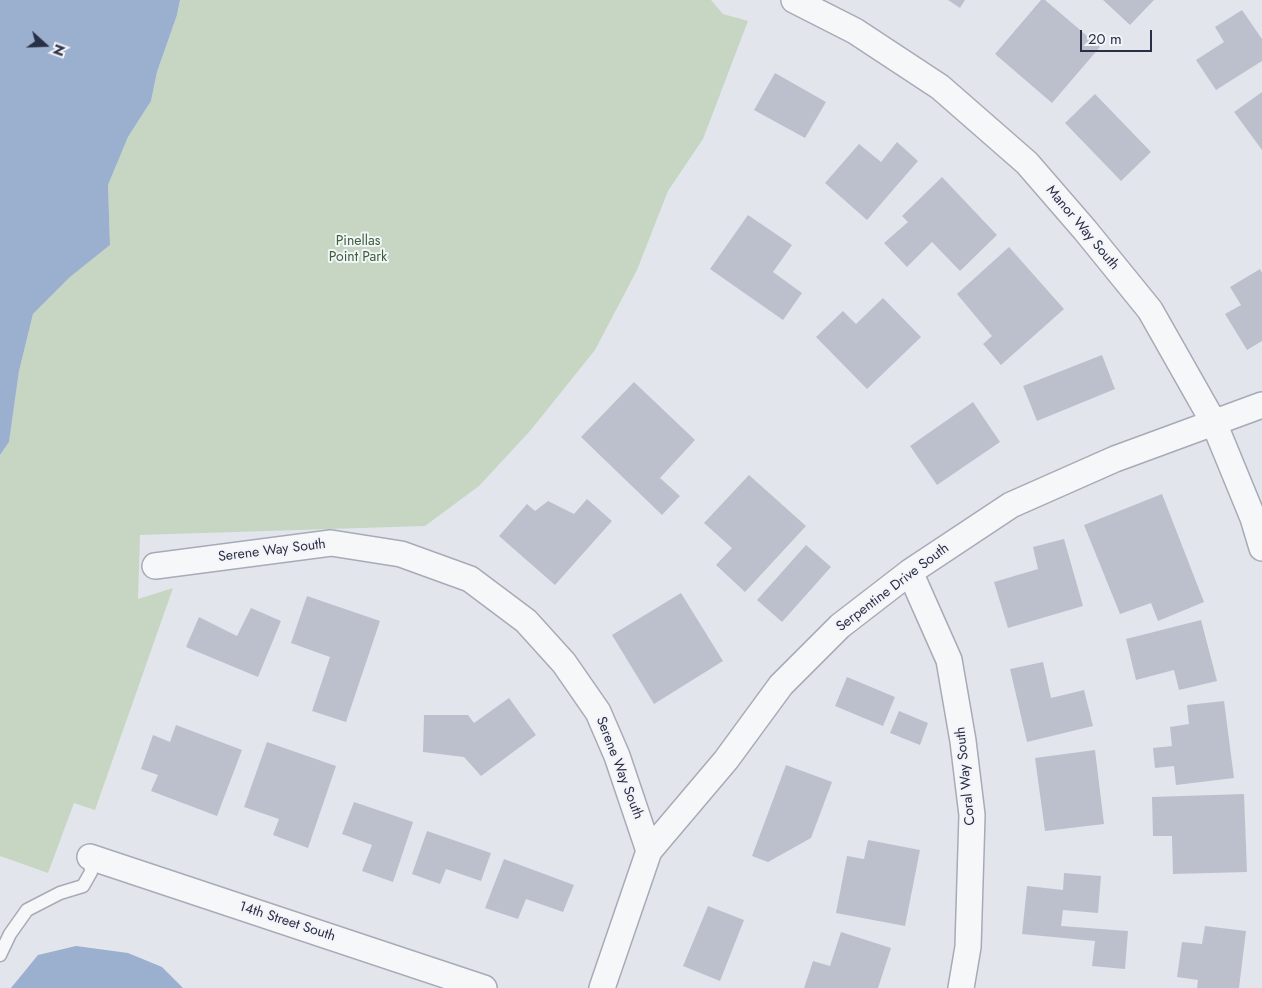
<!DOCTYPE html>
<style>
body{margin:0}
#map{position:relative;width:1262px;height:988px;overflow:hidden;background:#e3e5ec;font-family:Jost,sans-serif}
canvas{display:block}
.north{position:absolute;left:20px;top:20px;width:50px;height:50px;-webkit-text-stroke:4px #f3f4f9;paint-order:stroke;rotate:110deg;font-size:14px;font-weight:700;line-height:20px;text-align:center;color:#293045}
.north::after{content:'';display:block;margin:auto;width:18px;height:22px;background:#293045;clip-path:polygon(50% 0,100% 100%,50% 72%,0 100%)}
.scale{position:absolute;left:1080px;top:30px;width:72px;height:22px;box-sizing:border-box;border:2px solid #293045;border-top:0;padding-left:6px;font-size:15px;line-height:18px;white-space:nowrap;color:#293045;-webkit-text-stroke:4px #f3f4f9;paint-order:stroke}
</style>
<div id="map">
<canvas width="1262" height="988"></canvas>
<div class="north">N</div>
<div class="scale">20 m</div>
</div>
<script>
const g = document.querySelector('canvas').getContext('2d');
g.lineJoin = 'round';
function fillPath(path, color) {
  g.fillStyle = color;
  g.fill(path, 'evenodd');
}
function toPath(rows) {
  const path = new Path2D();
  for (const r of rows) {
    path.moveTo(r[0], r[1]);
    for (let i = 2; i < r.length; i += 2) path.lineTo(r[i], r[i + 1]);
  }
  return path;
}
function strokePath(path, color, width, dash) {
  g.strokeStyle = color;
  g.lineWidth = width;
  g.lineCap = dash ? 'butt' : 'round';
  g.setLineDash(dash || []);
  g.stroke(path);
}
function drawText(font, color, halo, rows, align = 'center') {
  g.font = font + ' Jost,sans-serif';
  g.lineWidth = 4;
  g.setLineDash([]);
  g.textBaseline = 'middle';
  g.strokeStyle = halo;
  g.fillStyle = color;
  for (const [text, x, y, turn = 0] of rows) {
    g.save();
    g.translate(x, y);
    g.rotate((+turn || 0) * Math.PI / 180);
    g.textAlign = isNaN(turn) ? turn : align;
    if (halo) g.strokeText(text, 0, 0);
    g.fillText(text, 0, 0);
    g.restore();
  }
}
const green = toPath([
 [180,0,711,0,723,14,748,21,703,139,668,191,637,270,595,350,530,431,479,486,425,526,140,535,138,599,173,588,95,810,74,803,48,873,0,856,0,455,9,442,19,370,33,314,70,277,110,245,108,185,128,137,151,101,157,72,177,15]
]);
const water = toPath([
 [0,0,180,0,177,15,157,72,151,101,128,137,108,185,110,245,70,277,33,314,19,371,9,442,0,455],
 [76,946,128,953,162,967,183,988,11,988,38,955]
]);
const building = toPath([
 [948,0,965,0,960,8],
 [1041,0,1045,0,1100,47,1052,103,995,54],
 [1103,0,1154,0,1130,25],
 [1242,10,1262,39,1262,61,1216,90,1196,60,1224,42,1215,27],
 [775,73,826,102,805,138,754,110],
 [1262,92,1262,150,1234,112],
 [1095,94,1151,152,1121,181,1065,123],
 [897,142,918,161,867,220,825,183,859,144,881,162],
 [942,177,997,235,960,271,932,242,907,267,884,243,908,222,902,216],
 [748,215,792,245,773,272,802,293,783,320,710,269],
 [1009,247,1064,309,1001,365,983,344,992,336,957,294],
 [1260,269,1262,273,1262,341,1247,350,1225,314,1241,305,1230,287],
 [883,298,921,337,867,389,816,337,843,311,856,324],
 [1102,355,1115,389,1037,421,1023,386],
 [634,382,695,440,660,478,680,496,662,515,581,437],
 [973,402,1000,442,937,485,910,446],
 [749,475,806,526,745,592,716,565,732,548,704,523],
 [1162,494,1204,602,1158,621,1151,603,1120,614,1084,525],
 [587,499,612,521,555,585,499,536,527,504,535,511,548,501,574,514],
 [1064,539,1083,606,1008,628,994,582,1038,569,1033,547],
 [806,545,831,567,782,622,757,600],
 [681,593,723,661,654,704,612,635],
 [307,596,380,621,346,722,312,711,330,657,291,643],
 [251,608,281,621,258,677,186,647,199,617,237,636],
 [1201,620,1217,681,1179,690,1174,670,1136,680,1126,639],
 [1043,662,1051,698,1084,690,1093,726,1027,742,1010,669],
 [847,677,895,697,883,726,835,706],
 [509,698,536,735,481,776,464,757,423,752,424,715,468,715,474,723],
 [1224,701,1234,778,1176,785,1174,766,1155,768,1153,748,1172,746,1170,727,1189,724,1187,705],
 [899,711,928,723,920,745,890,733],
 [176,725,242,750,217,816,151,791,158,775,141,769,153,735,170,742],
 [267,742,336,766,308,848,273,835,279,819,244,807],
 [1095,750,1104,824,1045,831,1035,758],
 [786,765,832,782,811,838,768,862,752,856],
 [1244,794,1247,872,1173,874,1172,836,1153,836,1152,797],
 [354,802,413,822,393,882,362,871,372,845,342,834],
 [427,831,491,853,481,881,446,869,440,884,412,874],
 [868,840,920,850,905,926,836,913,847,856,864,859],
 [504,859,574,885,563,912,526,899,518,919,485,908],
 [1064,873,1101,876,1098,913,1063,910,1061,926,1128,931,1125,969,1092,966,1095,941,1022,934,1027,886,1063,890],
 [708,906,744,920,720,981,683,966],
 [1205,926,1246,931,1239,988,1197,988,1198,980,1177,977,1182,942,1202,944],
 [841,932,891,948,878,988,804,988,813,961,830,966]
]);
const lane = toPath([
 [0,955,10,934,27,910,60,893,83,886,91,872,90,857]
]);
const street = toPath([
 [794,0,855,31,940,87,1027,163,1085,230,1150,310,1214,423,1253,518,1262,548],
 [155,566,331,543,401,554,470,579,526,621,564,663,598,712,617,756,649,851],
 [910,572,949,660,963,741,972,815,968,947,961,988],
 [90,857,484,988],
 [602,988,649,851,726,760,781,685,840,626,910,572,1011,505,1115,459,1262,405]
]);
const streetNames = [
 ["Manor Way South",1082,228,50],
 ["Serene Way South",272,551,-7],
 ["Serpentine Drive South",893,588,-37],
 ["Serene Way South",619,768,69],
 ["Coral Way South",966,776,-96],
 ["14th Street South",287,922,18]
];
const parkNames = [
 ["Pinellas",358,242],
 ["Point Park",358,258]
];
fillPath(green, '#c6d6c3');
fillPath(water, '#9bafce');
fillPath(building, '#bcc0cc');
strokePath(lane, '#a7abb7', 15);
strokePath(street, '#a7abb7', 28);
strokePath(lane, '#f6f7f9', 12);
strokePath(street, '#f6f7f9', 25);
drawText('14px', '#293045', '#f3f4f9', streetNames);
drawText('14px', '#396235', '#f3f4f9', parkNames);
</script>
